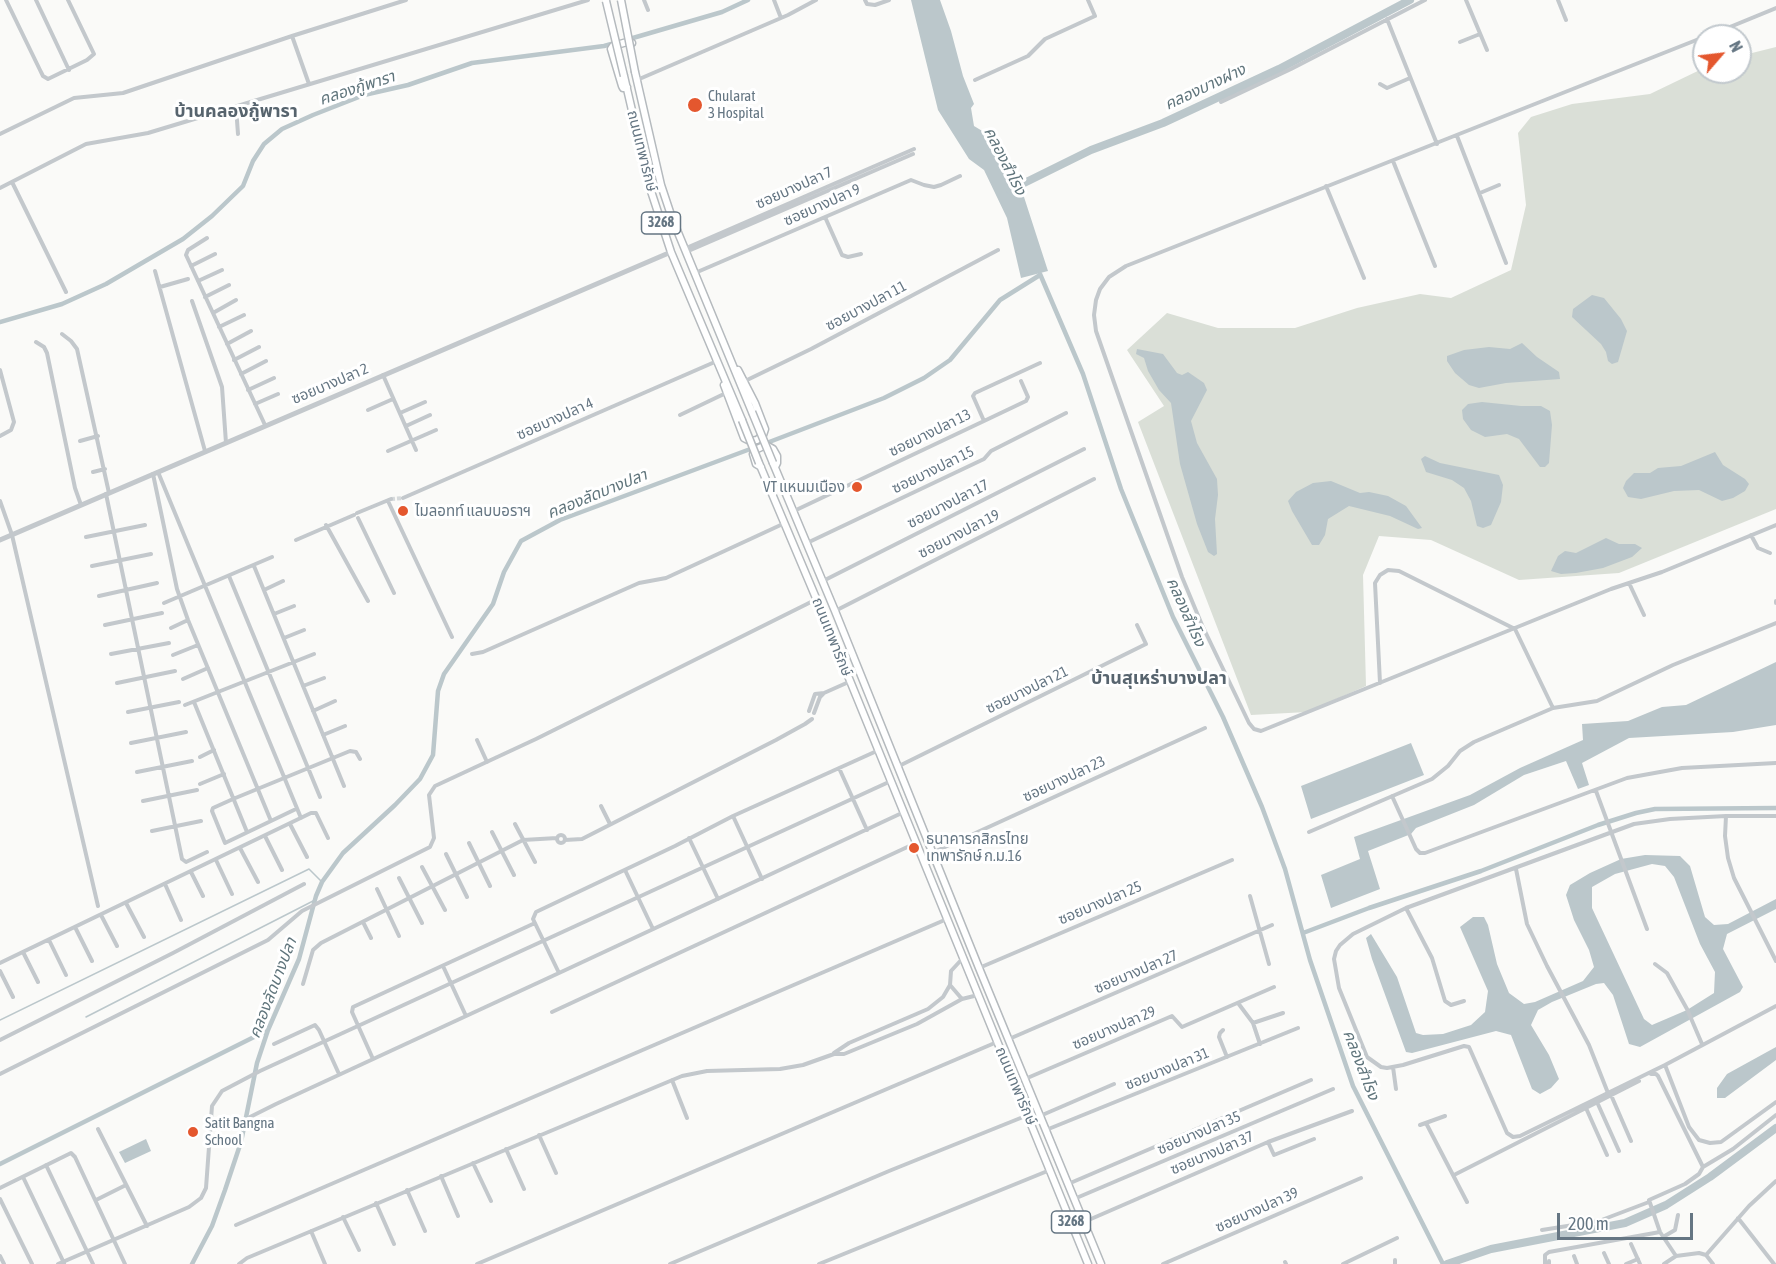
<!DOCTYPE html>
<meta charset="utf-8">
<style>
body{margin:0}
#map{position:relative;width:1776px;height:1264px;overflow:hidden;background:#fafaf8;font-family:"Asap Condensed",sans-serif}
canvas{display:block}
.north{position:absolute;left:1692px;top:24px;width:60px;height:60px;box-sizing:border-box;background:#fff;border:2px solid #c1c8cd;border-radius:50%;rotate:62deg;font-size:16px;font-weight:700;line-height:24px;text-align:center;color:#657683}
.north::after{content:'';display:block;margin:auto;width:21px;height:27px;background:#e4572e;clip-path:polygon(50% 0,100% 100%,50% 72%,0 100%)}
.scale{position:absolute;left:1557px;top:1213px;width:136px;height:27px;box-sizing:border-box;border:3px solid #657683;border-top:0;padding-left:8px;font-size:18px;line-height:21px;white-space:nowrap;color:#657683;-webkit-text-stroke:4px #fff;paint-order:stroke}
</style>
<div id="map">
<canvas width="1776" height="1264"></canvas>
<div class="north">N</div>
<div class="scale">200 m</div>
</div>
<script>
const g = document.querySelector('canvas').getContext('2d');
g.lineJoin = 'round';
function fillPath(path, color) {
  g.fillStyle = color;
  g.fill(path, 'evenodd');
}
function toPath(rows) {
  const path = new Path2D();
  for (const r of rows) {
    if (r.length === 3) {
      path.moveTo(r[0] + r[2], r[1]);
      path.arc(r[0], r[1], r[2], 0, 2 * Math.PI);
      continue;
    }
    path.moveTo(r[0], r[1]);
    for (let i = 2; i < r.length; i += 2) path.lineTo(r[i], r[i + 1]);
  }
  return path;
}
function strokePath(path, color, width, dash) {
  g.strokeStyle = color;
  g.lineWidth = width;
  g.lineCap = dash ? 'butt' : 'round';
  g.setLineDash(dash || []);
  g.stroke(path);
}
function drawText(font, color, halo, rows, align = 'center') {
  g.font = font + ' "Asap Condensed","Noto Sans Thai",sans-serif';
  g.lineWidth = 6;
  g.setLineDash([]);
  g.textBaseline = 'middle';
  g.strokeStyle = halo;
  g.fillStyle = color;
  for (const [text, x, y, turn = 0] of rows) {
    g.save();
    g.translate(x, y);
    g.rotate((+turn || 0) * Math.PI / 180);
    g.textAlign = isNaN(turn) ? turn : align;
    if (halo) g.strokeText(text, 0, 0);
    g.fillText(text, 0, 0);
    g.restore();
  }
}
const green = toPath([
 [1776,47,1776,509,1619,573,1519,580,1431,540,1379,536,1363,575,1366,686,1307,712,1251,715,1138,422,1164,406,1127,350,1167,313,1218,328,1295,328,1357,308,1420,294,1451,298,1511,270,1526,205,1518,133,1531,117,1572,104,1650,94,1704,68,1704,72,1740,72,1740,56]
]);
const water = toPath([
 [911,0,940,0,951,31,963,76,974,104,971,108,974,126,989,135,1000,138,1001,143,999,150,1024,197,1048,271,1021,278,1007,218,984,170,969,159,938,110],
 [1592,295,1604,298,1621,319,1627,331,1618,362,1612,364,1608,361,1606,352,1601,344,1572,317,1573,309],
 [1522,343,1537,357,1559,372,1560,379,1506,383,1479,388,1469,385,1455,373,1447,361,1447,356,1464,350,1489,347,1510,349],
 [1137,349,1163,354,1177,373,1182,375,1188,372,1204,383,1207,390,1191,421,1197,443,1217,479,1218,495,1215,519,1217,554,1214,556,1208,552,1197,524,1180,464,1171,403,1159,390,1148,371,1144,358,1136,354],
 [1482,402,1521,406,1541,406,1550,411,1552,425,1549,463,1545,467,1540,467,1519,439,1507,434,1485,437,1471,430,1463,419,1462,410,1468,404],
 [1715,452,1723,465,1745,479,1749,484,1745,491,1733,498,1722,501,1699,490,1674,491,1641,499,1628,497,1623,488,1626,481,1634,473,1650,473,1658,468,1681,466],
 [1425,456,1440,463,1499,475,1503,485,1501,502,1491,525,1483,528,1477,526,1471,501,1464,488,1452,480,1426,472,1421,459],
 [1331,481,1360,493,1369,492,1388,496,1406,506,1422,528,1418,529,1390,516,1349,506,1328,519,1325,535,1319,545,1312,545,1292,511,1288,501,1296,492,1313,483],
 [1606,538,1619,544,1635,544,1642,548,1632,557,1603,568,1576,573,1561,574,1551,571,1558,556,1565,551,1576,553],
 [1776,662,1776,725,1733,732,1629,738,1582,763,1589,785,1578,789,1566,761,1524,775,1474,805,1416,828,1411,834,1368,851,1380,889,1331,908,1321,875,1360,859,1354,837,1470,795,1520,768,1583,740,1582,724,1628,721,1662,707,1686,705],
 [1411,743,1424,775,1311,819,1301,786],
 [1645,855,1680,856,1690,866,1705,917,1714,925,1728,924,1776,899,1776,909,1727,934,1723,949,1743,987,1740,992,1640,1047,1629,1044,1613,995,1604,983,1596,984,1552,1002,1538,1010,1531,1025,1549,1055,1559,1079,1551,1088,1540,1094,1532,1089,1511,1035,1496,1031,1412,1053,1406,1052,1372,959,1366,938,1371,934,1397,977,1416,1033,1423,1035,1443,1034,1471,1025,1485,1012,1488,991,1460,927,1473,917,1484,917,1488,925,1497,964,1509,993,1524,1004,1535,1002,1583,981,1594,967,1589,950,1574,920,1566,895,1570,885,1590,873,1621,859],
 [1652,864,1665,866,1674,877,1700,944,1715,972,1714,993,1687,1010,1652,1025,1644,1019,1592,908,1592,887,1615,874],
 [1776,1047,1776,1060,1725,1098,1717,1098,1717,1088,1727,1074],
 [146,1139,151,1151,125,1163,119,1152]
]);
const stream = toPath([
 [86,1017,315,900],
 [0,1020,309,869,322,882]
]);
const canal = toPath([
 [626,40,722,12,748,0],
 [1040,274,1083,374,1121,489,1173,617,1223,717,1262,807,1285,869,1310,960,1353,1086,1443,1264],
 [0,322,62,304,106,284,183,239,212,216,243,186,253,161,264,144,282,129,313,115,364,95,408,85,472,63,604,46,615,43],
 [764,444,884,398,924,378,950,360,1000,300,1040,275],
 [1303,933,1369,908,1481,871,1598,825,1636,813,1655,809,1776,808],
 [0,1164,268,1030],
 [192,1264,212,1226,225,1190,241,1142,257,1063,268,1030,299,959,316,896,322,882,343,853,395,805,420,779,433,755,438,691,444,674,493,604,504,572,521,541,560,520,753,448]
]);
const river = toPath([
 [1010,190,1091,150,1163,123,1279,69,1410,0],
 [1447,1264,1491,1249,1625,1223,1666,1205,1710,1177,1776,1128]
]);
const minorTunnel = toPath([
 [391,499,403,498]
]);
const minor = toPath([
 [6,0,40,70,43,76,48,79,87,60,94,54,68,0],
 [36,0,69,70],
 [644,0,648,10],
 [774,0,781,18],
 [865,0,867,4,875,5,889,0],
 [1466,0,1487,50],
 [1558,0,1566,20],
 [1387,19,1437,144],
 [292,36,309,84],
 [1708,36,1776,8],
 [1704,37,1126,266,1109,277,1100,289,1096,300,1094,315,1096,331,1182,577,1202,625,1249,723,1254,729,1261,731,1611,589,1662,572,1776,525],
 [1460,42,1480,34],
 [637,80,788,15,816,0],
 [975,80,1028,56,1045,39,1095,16,1088,0],
 [1380,84,1387,88,1410,78],
 [1221,102,1291,69,1425,0],
 [236,107,238,134],
 [0,134,74,98,123,93,292,36,406,0],
 [1457,136,1506,263],
 [1393,161,1435,266],
 [12,182,66,292],
 [1326,186,1364,278],
 [0,188,86,144,148,133,588,0],
 [1480,193,1499,185],
 [825,217,842,255,848,257,861,254],
 [207,238,188,250,186,255,265,425],
 [684,249,914,149],
 [686,252,913,154],
 [191,266,215,254],
 [155,271,205,451],
 [695,273,911,180,924,185,934,187,941,185,960,176],
 [198,281,222,270],
 [160,287,188,279],
 [205,297,229,285],
 [192,301,222,387,226,443],
 [213,313,236,300],
 [219,327,244,315],
 [62,334,71,341,77,349,109,493],
 [36,342,44,347,47,353,75,488,81,505],
 [227,344,251,331],
 [234,360,259,347],
 [0,370,14,422,11,430,0,436],
 [241,374,266,361],
 [383,375,416,450],
 [745,381,811,349,998,250],
 [248,390,274,378],
 [255,404,278,394],
 [368,410,393,399],
 [400,413,425,402],
 [680,415,726,393],
 [984,421,1026,401,1028,397,1021,381],
 [406,426,430,415],
 [80,441,98,436],
 [388,451,436,430],
 [93,472,105,469],
 [158,472,301,818],
 [153,474,177,589,188,620,271,821],
 [106,494,182,859,186,862,207,852],
 [403,498,717,361],
 [0,501,12,535,98,906],
 [388,501,452,637],
 [794,511,984,421,973,396,975,393,1040,363],
 [357,513,391,499],
 [358,518,394,593],
 [326,525,368,601],
 [1751,535,1758,548,1770,553],
 [86,537,145,525],
 [296,540,354,515],
 [807,543,984,459,991,451,1066,413],
 [92,566,151,554],
 [254,566,344,786],
 [229,576,320,797],
 [823,581,1084,449],
 [1629,583,1644,615],
 [264,590,283,581],
 [99,596,157,583],
 [1776,601,1776,603],
 [164,603,272,557],
 [835,611,1094,479],
 [274,614,294,606],
 [105,625,162,613],
 [171,628,188,620],
 [284,638,304,630],
 [111,654,169,643],
 [472,654,483,652,639,583,666,578,785,523],
 [173,655,198,645],
 [183,679,208,668],
 [117,683,175,671],
 [1380,683,1375,583,1380,575,1388,570,1399,571,1515,629,1553,708],
 [303,686,324,678],
 [194,702,247,832],
 [185,705,314,654],
 [313,711,335,701],
 [809,711,815,694,824,693,851,681],
 [128,712,179,702],
 [814,713,820,697,823,694],
 [323,735,345,726],
 [477,740,487,762],
 [131,743,186,732],
 [200,757,214,750],
 [899,766,1146,644,1137,625],
 [839,768,867,830],
 [137,772,192,761],
 [200,784,224,774],
 [1596,791,1647,929],
 [1392,796,1416,849,1420,853,1425,853,1627,778,1682,768,1776,763],
 [143,801,197,790],
 [601,806,610,824],
 [296,809,225,843,212,811,213,808,233,799,350,751,356,752,360,759],
 [733,816,762,879],
 [1726,816,1670,819,1634,824,1406,908,1353,934,1340,945,1336,951,1334,959,1339,988,1367,1057,1381,1067,1387,1068,1403,1065,1464,1046,1469,1047,1507,1133,1513,1137,1520,1136,1665,1065,1776,1006],
 [1776,816,1726,816,1725,836,1728,858,1734,878,1776,961],
 [290,824,307,857],
 [515,824,535,862],
 [152,831,201,821],
 [492,832,514,875],
 [1309,832,1432,779,1448,766,1460,751,1474,742,1553,708,1597,701,1673,665,1776,623],
 [561,839,4],
 [265,836,282,870],
 [689,838,718,899],
 [565,840,582,839,776,740,805,724,812,719],
 [469,843,490,886],
 [240,848,258,882],
 [934,852,1205,728],
 [446,854,467,897],
 [216,860,232,894],
 [422,867,445,910],
 [1516,869,1527,924,1547,966,1589,1045,1608,1093],
 [625,870,653,929],
 [191,872,203,896],
 [399,878,422,923],
 [165,884,181,920],
 [377,889,399,936],
 [1250,896,1269,964],
 [126,903,144,937],
 [1406,908,1432,958,1445,1001,1451,1005,1464,1001],
 [101,915,117,946],
 [363,922,371,938],
 [75,927,92,961],
 [49,940,66,975],
 [23,952,38,982],
 [0,963,311,813,316,813,328,838],
 [1655,964,1667,973,1687,1009,1702,1044],
 [443,966,466,1016],
 [979,968,1232,860],
 [0,971,13,997],
 [559,973,904,812],
 [303,984,313,950,321,943,523,840,557,838],
 [950,985,962,999],
 [1238,1003,1253,1023,1260,1044],
 [552,1012,916,843],
 [1253,1023,1283,1013],
 [1223,1030,1220,1033,1219,1037,1227,1057],
 [1009,1039,1272,925],
 [0,1040,173,953,304,884],
 [274,1044,315,1025,319,1030,339,1074],
 [834,1053,849,1043,928,1009,943,997,950,985,951,971,963,958],
 [373,1059,352,1012,353,1007,535,923],
 [1665,1065,1689,1127,1699,1140,1710,1143,1721,1142,1776,1102],
 [1393,1067,1396,1089],
 [0,1074,268,940,302,911,430,847,434,838,429,795,435,786,536,739,817,599],
 [1651,1074,1656,1074,1658,1076,1703,1167],
 [1025,1079,1172,1016,1182,1027,1274,987],
 [672,1080,687,1118],
 [1611,1095,1631,1141],
 [1597,1102,1619,1151],
 [1586,1108,1607,1155],
 [1040,1116,1114,1084],
 [1426,1123,1467,1202],
 [247,1125,250,1117,276,1104,559,973,533,919,536,912,675,846,733,816,879,750],
 [1420,1125,1445,1116],
 [98,1129,147,1226],
 [1046,1130,1298,1028],
 [539,1135,556,1173],
 [1268,1142,1274,1155,1314,1139],
 [506,1149,524,1189],
 [473,1163,491,1201],
 [46,1165,93,1264],
 [1454,1175,1639,1081],
 [441,1176,458,1216],
 [23,1177,64,1263],
 [1068,1184,1311,1080],
 [0,1188,71,1153,75,1157,125,1264],
 [407,1190,425,1231],
 [0,1199,32,1264],
 [1074,1199,1333,1089],
 [96,1200,126,1185],
 [376,1203,394,1244],
 [343,1217,359,1250],
 [1738,1218,1774,1264],
 [1084,1222,1268,1142,1352,1111],
 [236,1225,947,919],
 [1542,1230,1599,1221,1649,1202],
 [311,1231,325,1264],
 [1663,1237,1675,1230,1678,1215],
 [1631,1244,1640,1264],
 [1604,1253,1609,1264],
 [1706,1255,1749,1206,1776,1181],
 [0,1256,4,1264],
 [1574,1256,1577,1264],
 [1676,1256,1660,1232,1649,1200,1685,1184,1699,1174,1703,1167,1733,1149,1776,1115],
 [1549,1261,1549,1264],
 [1285,1262,1286,1264],
 [58,1264,189,1207,201,1198,206,1188,212,1106,222,1091,260,1071,891,781],
 [239,1264,247,1258,682,1076,707,1071,780,1069,803,1065,834,1054,844,1054,917,1024,962,999,978,995],
 [477,1264,997,1042],
 [670,1264,889,1171,1028,1115],
 [819,1264,1050,1170],
 [1163,1264,1361,1178],
 [1343,1264,1397,1238],
 [1395,1264,1395,1260],
 [1545,1264,1545,1255,1549,1252,1660,1232],
 [1626,1264,1638,1259],
 [1664,1264,1676,1256,1699,1253,1706,1255,1713,1264]
]);
const tertiary = toPath([
 [0,540,671,252]
]);
const primary = toPath([
 [635,72,661,185,672,218,752,412],
 [624,76,650,188,671,252,742,420],
 [627,87,623,88,622,86,611,49,613,46,627,42,632,43],
 [724,385,744,438,750,441,757,440,763,435,765,429,755,403,738,370],
 [759,463,824,617,1088,1264],
 [773,463,835,611,979,968,1101,1264],
 [761,467,756,464,753,454,755,450,766,445,773,449,777,456,777,463,775,467]
]);
const primaryBridge = toPath([
 [621,0,635,72],
 [606,1,624,76],
 [752,412,773,463],
 [742,420,759,463]
]);
const markers = [
 [695,105,8,"#e4572e"],
 [857,487,6,"#e4572e"],
 [403,511,6,"#e4572e"],
 [914,848,6,"#e4572e"],
 [193,1132,6,"#e4572e"]
];
const shields = [
 [661,223,39],
 [1071,1222,39]
];
const shieldNames = [
 ["3268",661,223],
 ["3268",1071,1222]
];
const poiNames = [
 ["Chularat",708,96],
 ["3 Hospital",708,113],
 ["VT แหนมเนือง",845,487,"right"],
 ["ไมลอทท์ แลบบอราฯ",415,511],
 ["ธนาคารกสิกรไทย",926,839],
 ["เทพารักษ์ ก.ม.16",926,856],
 ["Satit Bangna",205,1123],
 ["School",205,1140]
];
const streetNames = [
 ["ถนนเทพารักษ์",642,151,76],
 ["ซอยบางปลา 7",794,188,-24],
 ["ซอยบางปลา 9",822,205,-24],
 ["ซอยบางปลา 11",866,306,-28],
 ["ซอยบางปลา 2",330,384,-23],
 ["ซอยบางปลา 4",555,419,-24],
 ["ซอยบางปลา 13",930,433,-26],
 ["ซอยบางปลา 15",933,470,-26],
 ["ซอยบางปลา 17",948,504,-27],
 ["ซอยบางปลา 19",959,534,-27],
 ["ถนนเทพารักษ์",832,637,68],
 ["ซอยบางปลา 21",1027,690,-26],
 ["ซอยบางปลา 23",1064,779,-25],
 ["ซอยบางปลา 25",1100,903,-23],
 ["ซอยบางปลา 27",1136,972,-23],
 ["ซอยบางปลา 29",1114,1028,-23],
 ["ซอยบางปลา 31",1167,1069,-22],
 ["ถนนเทพารักษ์",1016,1086,67],
 ["ซอยบางปลา 35",1199,1133,-23],
 ["ซอยบางปลา 37",1212,1153,-23],
 ["ซอยบางปลา 39",1257,1210,-24]
];
const waterNames = [
 ["คลองบางฝาง",1205,87,-25],
 ["คลองกู้พารา",357,88,-18],
 ["คลองสำโรง",1005,161,63],
 ["คลองลัดบางปลา",597,494,-22],
 ["คลองสำโรง",1186,612,66],
 ["คลองลัดบางปลา",273,988,-69],
 ["คลองสำโรง",1361,1065,69]
];
const quarterNames = [
 ["บ้านคลองกู้พารา",236,111],
 ["บ้านสุเหร่าบางปลา",1159,678]
];
fillPath(green, '#dadfd7');
fillPath(water, '#bbc7cb');
strokePath(stream, '#bbc7cb', 1.5);
strokePath(canal, '#bbc7cb', 4.5);
strokePath(river, '#bbc7cb', 8);
strokePath(minorTunnel, '#d5d9db', 4, [4, 2]);
strokePath(primary, '#b5babe', 9);
strokePath(minor, '#c3c8cc', 4);
strokePath(tertiary, '#c3c8cc', 5);
strokePath(primary, '#fff', 6);
strokePath(primaryBridge, '#b5babe', 9, []);
strokePath(primaryBridge, '#fff', 6);
for (const [x, y, r, color] of markers) {
  const dot = new Path2D();
  dot.arc(x, y, r, 0, 2 * Math.PI);
  g.fillStyle = color;
  g.fill(dot);
  strokePath(dot, '#fff', 2);
}
for (const [x, y, w] of shields) {
  const box = new Path2D();
  box.roundRect(x - w / 2, y - 11, w, 22, 4.5);
  g.fillStyle = '#fff';
  g.fill(box);
  strokePath(box, '#657683', 1.5);
}
drawText('bold 14px', '#657683', null, shieldNames);
drawText('15px', '#657683', '#fff', poiNames, 'left');
drawText('15px', '#657683', '#fff', streetNames);
drawText('italic 16px', '#60757c', '#fff', waterNames);
drawText('bold 18px', '#57646e', '#fff', quarterNames);
</script>
